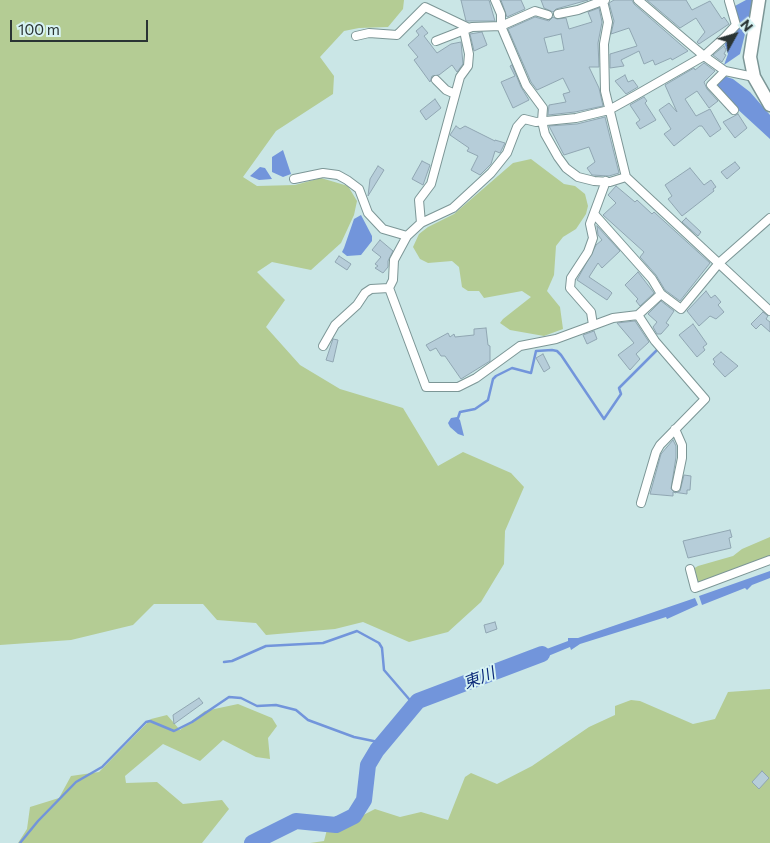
<!DOCTYPE html>
<meta charset="utf-8">
<style>
body{margin:0}
#map{position:relative;width:770px;height:843px;overflow:hidden;background:#cae6e6;font-family:Commissioner,sans-serif}
canvas{display:block}
.north{position:absolute;left:710px;top:10px;width:50px;height:50px;-webkit-text-stroke:4px #d7f3f3;paint-order:stroke;rotate:51deg;font-size:14px;font-weight:700;line-height:20px;text-align:center;color:#2a3434}
.north::after{content:'';display:block;margin:auto;width:18px;height:22px;background:#2a3434;clip-path:polygon(50% 0,100% 100%,50% 72%,0 100%)}
.scale{position:absolute;left:10px;top:20px;width:138px;height:22px;box-sizing:border-box;border:2px solid #2a3434;border-top:0;padding-left:6px;font-size:15px;line-height:18px;white-space:nowrap;color:#2a3434;-webkit-text-stroke:4px #d7f3f3;paint-order:stroke}
</style>
<div id="map">
<canvas width="770" height="843"></canvas>
<div class="north">N</div>
<div class="scale">100 m</div>
</div>
<script>
const g = document.querySelector('canvas').getContext('2d');
g.lineJoin = 'round';
function fillPath(path, color) {
  g.fillStyle = color;
  g.fill(path, 'evenodd');
}
function toPath(rows) {
  const path = new Path2D();
  for (const r of rows) {
    path.moveTo(r[0], r[1]);
    for (let i = 2; i < r.length; i += 2) path.lineTo(r[i], r[i + 1]);
  }
  return path;
}
function strokePath(path, color, width, dash) {
  g.strokeStyle = color;
  g.lineWidth = width;
  g.lineCap = dash ? 'butt' : 'round';
  g.setLineDash(dash || []);
  g.stroke(path);
}
function drawText(font, color, halo, rows, align = 'center') {
  g.font = font + ' Commissioner,"Noto Sans JP",sans-serif';
  g.lineWidth = 4;
  g.setLineDash([]);
  g.textBaseline = 'middle';
  g.strokeStyle = halo;
  g.fillStyle = color;
  for (const [text, x, y, turn = 0] of rows) {
    g.save();
    g.translate(x, y);
    g.rotate((+turn || 0) * Math.PI / 180);
    g.textAlign = isNaN(turn) ? turn : align;
    if (halo) g.strokeText(text, 0, 0);
    g.fillText(text, 0, 0);
    g.restore();
  }
}
const green = toPath([
 [0,0,404,0,403,9,388,27,359,28,344,31,320,57,334,76,333,94,276,131,243,177,257,186,295,185,321,178,348,186,357,201,354,215,341,243,311,270,272,262,257,272,285,300,266,327,300,365,340,389,403,408,438,466,463,452,511,473,524,487,505,531,504,564,481,602,448,632,409,642,363,622,335,629,266,635,256,623,217,620,203,604,154,604,133,625,71,640,0,645],
 [531,159,564,184,575,186,585,194,588,206,586,214,576,229,563,237,556,246,554,275,547,291,560,307,563,329,544,336,510,330,500,323,503,319,531,297,522,291,484,298,479,291,468,291,462,287,459,267,452,261,428,263,420,259,413,247,419,234,428,227,454,214,513,163],
 [770,537,770,556,698,583,693,569,698,566,733,556,742,549],
 [770,689,770,843,310,843,324,841,328,826,338,828,375,809,400,817,421,812,448,820,465,777,471,773,497,784,532,766,589,727,615,715,615,706,631,700,640,701,693,724,715,719,728,692],
 [238,704,272,718,277,726,268,738,270,759,256,757,223,740,200,761,163,744,125,776,126,783,157,782,183,804,222,800,229,809,202,843,18,843,27,829,30,807,59,798,71,776,99,772,151,719,167,715,180,730,205,711]
]);
const water = toPath([
 [746,0,752,0,752,6,740,54,724,65,728,54,724,42,738,25,733,7],
 [724,76,733,79,750,92,770,115,770,139,733,105,718,88,716,84],
 [283,150,291,174,283,177,272,172,272,157],
 [260,167,265,168,272,179,259,180,250,176],
 [361,215,372,236,372,241,361,255,347,256,342,252,344,248,354,219],
 [451,418,457,417,460,420,464,436,458,434,450,427,448,423],
 [770,571,770,578,752,585,747,590,745,588,702,605,699,596],
 [695,598,698,605,667,619,666,617,580,644,571,650,570,647,524,666,520,659,568,641,568,638,578,638]
]);
const stream = toPath([
 [458,418,460,412,475,409,488,400,493,379,496,376,512,368,531,373,536,351,552,350,557,351,561,355,604,419,621,394,619,388,658,349],
 [224,662,232,661,266,646,323,643,357,631,379,643,382,648,384,670,415,706],
 [20,843,38,821,76,782,102,767,146,722,150,721,174,731,192,722,229,697,241,698,257,706,276,705,296,710,308,720,354,737,383,743]
]);
const river = toPath([
 [252,843,296,821,336,825,354,816,364,800,368,765,377,750,418,701,542,654]
]);
const building = toPath([
 [461,0,489,0,495,21,466,21,461,0],
 [501,0,521,0,525,9,507,17,501,0],
 [541,0,588,0,556,9,553,12,544,8,541,0],
 [614,0,632,0,634,4,688,51,672,60,671,58,655,65,653,60,644,64,639,51,621,60,624,66,610,68,610,54,637,46,629,28,611,34,614,21,609,3,614,0],
 [647,0,686,0,692,10,710,1,722,19,724,17,729,24,699,44,697,42,705,32,696,18,680,28,647,0],
 [599,8,602,22,598,43,599,67,589,67,599,88,603,106,575,112,548,115,549,105,566,102,563,94,570,92,563,78,537,90,531,82,508,29,535,17,549,21,553,17,557,19,566,18,569,29,592,22,588,12,599,8],
 [561,34,564,50,548,53,544,38,561,34],
 [422,26,428,33,424,36,437,53,451,44,461,42,463,64,457,72,452,65,439,75,432,76,430,82,414,60,418,57,408,45,419,35,416,31,422,26],
 [482,32,487,45,474,51,470,34,482,32],
 [724,46,726,50,724,54,726,55,722,62,713,55,724,46],
 [704,63,715,71,704,82,707,89,718,101,709,108,697,91,685,99,696,116,710,109,721,129,710,137,702,126,699,126,674,146,664,134,671,129,659,110,669,103,677,112,665,85,694,68,695,70,704,63],
 [512,65,521,87,529,100,513,108,501,82,515,76,510,66,512,65],
 [625,75,628,82,633,80,638,87,626,94,615,81,625,75],
 [644,97,647,101,645,103,656,120,640,129,636,123,640,120,630,105,644,97],
 [435,99,441,108,426,120,420,111,435,99],
 [738,114,747,128,735,138,723,122,738,114],
 [605,117,619,173,609,176,592,175,587,168,595,162,589,147,564,155,549,126,577,124,605,117],
 [456,126,460,129,465,126,495,141,495,140,505,143,500,153,495,151,491,164,480,175,471,170,478,156,467,151,469,148,450,135,456,126],
 [422,161,430,165,423,185,412,179,422,161],
 [735,162,740,168,727,179,721,172,735,162],
 [378,166,384,170,368,196,370,179,378,166],
 [690,168,704,185,711,180,716,187,713,189,714,191,682,216,668,199,672,196,665,185,690,168],
 [616,186,635,202,637,200,652,214,654,212,710,263,680,301,665,290,656,275,640,257,644,252,603,215,616,203,608,195,616,186],
 [686,218,701,232,698,236,682,222,686,218],
 [597,226,620,251,602,268,598,263,589,277,610,291,612,293,607,300,577,280,596,245,602,240,598,235,597,226],
 [380,240,393,251,388,261,388,267,383,273,375,268,378,266,375,264,381,257,372,250,380,240],
 [339,256,351,264,347,270,335,262,339,256],
 [638,272,654,293,640,306,636,301,638,299,625,285,638,272],
 [706,291,711,298,715,295,721,302,718,305,724,312,716,319,710,316,699,326,687,311,706,291],
 [661,301,674,311,666,323,669,325,661,334,657,334,653,327,657,322,648,314,661,301],
 [763,312,768,316,766,319,770,322,770,332,761,324,756,329,751,324,763,312],
 [635,321,649,342,636,354,640,359,630,370,618,355,634,343,617,323,635,321],
 [693,324,707,344,703,347,705,350,697,357,679,335,693,324],
 [486,328,488,345,490,346,490,361,461,379,445,356,441,356,436,348,430,351,426,345,448,333,450,337,454,334,455,337,474,335,474,329,486,328],
 [594,331,597,339,587,344,583,335,594,331],
 [333,339,338,340,333,362,326,360,333,339],
 [721,352,738,366,725,377,713,364,715,362,713,359,721,352],
 [543,354,550,368,544,372,536,358,543,354],
 [673,440,676,446,676,457,671,489,675,493,680,491,684,475,691,476,690,490,687,490,687,494,673,492,673,496,650,494,661,454,673,440],
 [730,530,732,537,729,538,731,548,688,558,683,541,730,530],
 [495,622,497,629,486,633,484,625,495,622],
 [199,698,203,703,174,724,173,715,199,698],
 [762,771,769,778,759,789,752,782,762,771]
]);
const street = toPath([
 [495,0,501,14,501,26,526,85,543,108,542,121,545,134,558,157,566,168,578,177,594,181,610,182,626,177],
 [638,0,704,56,725,71,754,77],
 [603,1,608,22,604,44,605,91,626,177,770,311],
 [729,1,736,25,725,37,704,56,636,95,609,110,576,118,536,122,524,119,517,127,507,153,491,173,453,208,421,223,407,236,394,260,393,280,389,288,426,387,458,387,476,378,520,346,556,339,613,318,638,315,661,294,681,309,719,263,770,218],
 [558,14,578,10,605,0],
 [356,36,369,33,397,35,425,7,469,28],
 [436,41,472,27,501,26,535,11,548,15],
 [725,71,711,85,734,110],
 [436,80,446,90,455,94],
 [294,179,323,173,338,175,347,180,359,189,368,213,383,229,407,236],
 [595,215,652,279,661,294],
 [421,223,419,200,431,184,460,77,468,66,469,54,464,31],
 [638,315,655,341,705,399,660,445,656,452,641,503],
 [593,325,591,312,570,288,571,278,588,252,593,238,590,224,606,181],
 [323,346,335,325,357,305,365,293,371,289,389,288],
 [675,429,682,445,682,458,676,487],
 [690,569,695,588,770,560]
]);
const primary = toPath([
 [759,0,750,57,754,77,770,105]
]);
const waterNames = [
 ["東川",479,678,-21]
];
fillPath(green, '#b4cc94');
fillPath(water, '#7295db');
strokePath(stream, '#7295db', 2.5);
strokePath(river, '#7295db', 16);
fillPath(building, '#b6cdd9');
strokePath(building, '#90a6b2', 1);
strokePath(street, '#7c9696', 10);
strokePath(primary, '#7c9696', 15);
strokePath(street, '#fff', 8);
strokePath(primary, '#fff', 12);
drawText('italic 16px', '#082778', '#d7f3f3', waterNames);
</script>
